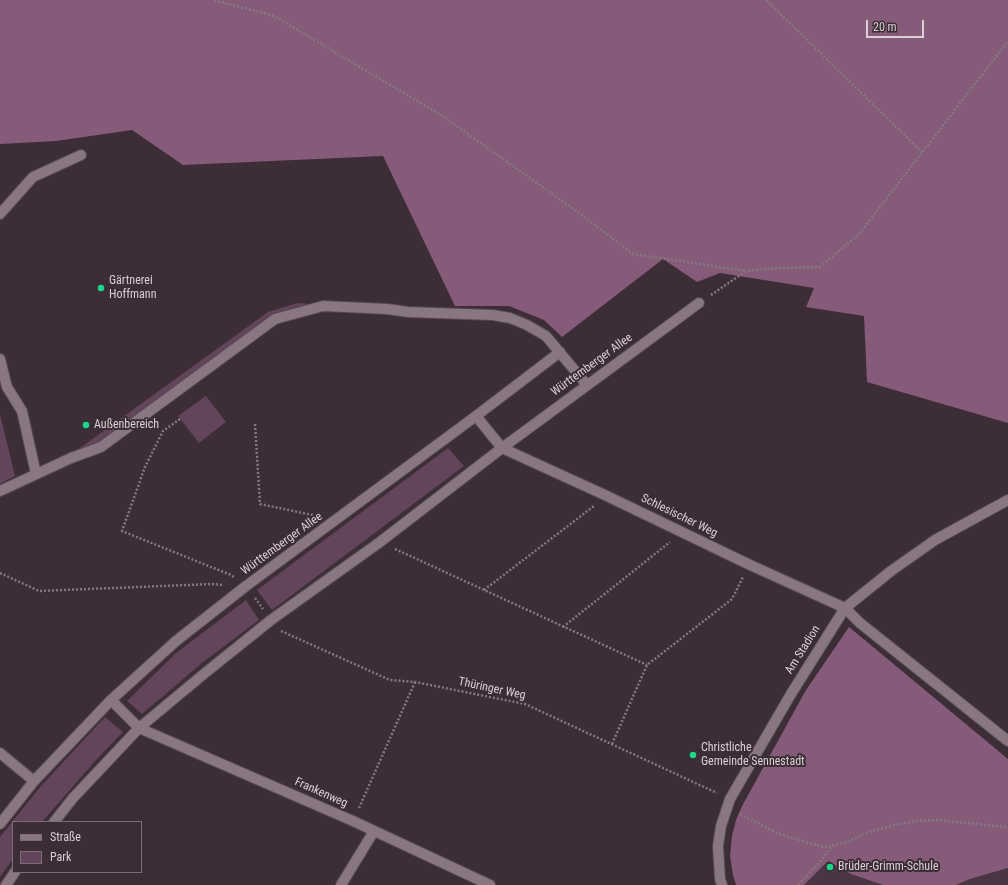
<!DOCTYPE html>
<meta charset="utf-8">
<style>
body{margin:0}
#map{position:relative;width:1008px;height:885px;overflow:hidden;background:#3c2d37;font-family:"Roboto Condensed",sans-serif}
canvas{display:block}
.legend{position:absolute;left:12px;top:821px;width:130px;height:52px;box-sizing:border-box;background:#3c2d37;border:1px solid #7b6e77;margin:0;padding:5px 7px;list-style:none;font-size:12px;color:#d9d0d6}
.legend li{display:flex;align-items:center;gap:8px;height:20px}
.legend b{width:20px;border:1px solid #7b6e77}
.scale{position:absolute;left:866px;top:20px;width:58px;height:18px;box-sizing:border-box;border:2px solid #d9d0d6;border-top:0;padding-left:5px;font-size:12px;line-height:14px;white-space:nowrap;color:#d9d0d6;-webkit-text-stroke:3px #3c2d37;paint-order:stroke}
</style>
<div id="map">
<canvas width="1008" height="885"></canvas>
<ul class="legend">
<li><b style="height:5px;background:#887782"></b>Straße</li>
<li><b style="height:11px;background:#62455a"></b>Park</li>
</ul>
<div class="scale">20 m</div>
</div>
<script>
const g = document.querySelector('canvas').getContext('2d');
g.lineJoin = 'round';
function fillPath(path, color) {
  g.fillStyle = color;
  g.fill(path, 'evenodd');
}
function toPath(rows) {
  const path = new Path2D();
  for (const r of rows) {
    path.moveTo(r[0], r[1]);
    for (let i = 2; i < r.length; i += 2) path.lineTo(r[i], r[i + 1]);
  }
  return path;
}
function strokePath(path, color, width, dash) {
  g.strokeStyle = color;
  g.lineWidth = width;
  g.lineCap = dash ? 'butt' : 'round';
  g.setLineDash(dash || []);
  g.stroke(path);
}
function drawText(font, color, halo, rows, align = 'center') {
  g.font = font + ' "Roboto Condensed",sans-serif';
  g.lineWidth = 4;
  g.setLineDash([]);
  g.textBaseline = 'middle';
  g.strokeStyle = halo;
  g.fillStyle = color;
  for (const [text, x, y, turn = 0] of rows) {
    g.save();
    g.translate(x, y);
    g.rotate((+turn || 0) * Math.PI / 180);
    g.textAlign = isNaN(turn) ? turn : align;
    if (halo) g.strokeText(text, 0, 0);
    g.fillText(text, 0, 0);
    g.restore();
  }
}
const built = toPath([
 [828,861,851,874,883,885,804,885],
 [1008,868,1008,885,956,885,970,879]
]);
const green = toPath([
 [298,303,310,304,274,316,98,444,73,453,268,312],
 [206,396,226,422,199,443,178,416],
 [0,414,15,476,0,484],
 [448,448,464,466,272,610,257,590],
 [246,600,259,620,202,663,142,714,127,701,176,653],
 [105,717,123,732,97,759,42,822,13,822,13,859,0,877,0,837,41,786]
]);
const forest = toPath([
 [0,0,1008,0,1008,423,867,382,864,316,806,307,814,288,720,273,697,282,663,259,562,337,544,320,509,306,455,306,383,156,183,165,132,130,56,141,0,144],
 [849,627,1008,759,1008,868,970,879,956,885,883,885,851,874,828,861,804,885,736,885,733,875,730,856,732,836,736,820,742,806,806,690]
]);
const path = toPath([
 [214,0,274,16,441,115,582,215,633,254,746,271],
 [766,0,922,152],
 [711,295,746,271,778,268,820,267,860,233,1008,41],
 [180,419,163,431,145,467,122,531,231,575,235,578],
 [255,424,260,504,317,516],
 [395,549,647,665],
 [0,573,39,591,212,584,224,585],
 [484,590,594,506],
 [255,598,263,609],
 [563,627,670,542],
 [281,631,390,680,415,682,525,704,717,793],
 [612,744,647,665,732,599,743,577],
 [359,808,415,682],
 [740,814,779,834,823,847,832,846],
 [798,885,820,862,832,846,849,841,869,832,894,825,916,821,937,820,1008,827]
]);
const service = toPath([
 [0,214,33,177,81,155],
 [0,359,7,387,22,411,36,474],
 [0,491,71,458,101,447,275,319,323,306,387,309,408,312,493,315,510,318,527,325,546,336,587,385],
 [845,608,860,623,1008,741]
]);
const minor = toPath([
 [476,416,502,448,607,496,748,564,845,608],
 [111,700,139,728,353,821,490,885],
 [0,753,34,781],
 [54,822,73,798,139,728,205,673,271,620,380,542,502,448,699,303],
 [0,824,34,781,111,700,176,641,246,586,476,416,560,352],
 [6,885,15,872],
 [341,885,374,831],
 [722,885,720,879,718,846,721,826,730,799,791,694,845,608,891,571,935,540,1008,500]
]);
const markers = [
 [101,288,4,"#17d989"],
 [86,425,4,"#17d989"],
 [693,755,4,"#17d989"],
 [830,867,4,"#17d989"]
];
const poiNames = [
 ["Gärtnerei",109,281],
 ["Hoffmann",109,295],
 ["Außenbereich",94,425],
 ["Christliche",701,748],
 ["Gemeinde Sennestadt",701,762],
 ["Brüder-Grimm-Schule",838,867]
];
const streetNames = [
 ["Württemberger Allee",592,365,-36],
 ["Schlesischer Weg",679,516,26],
 ["Württemberger Allee",282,544,-36],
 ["Am Stadion",803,650,-58],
 ["Thüringer Weg",492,689,12],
 ["Frankenweg",321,793,24]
];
fillPath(built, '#493543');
fillPath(green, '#62455a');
fillPath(forest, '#865a79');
strokePath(service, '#554952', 12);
strokePath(minor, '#554952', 12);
strokePath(path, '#857981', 2.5, [2, 2]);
strokePath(service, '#887782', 10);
strokePath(minor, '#887782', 10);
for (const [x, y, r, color] of markers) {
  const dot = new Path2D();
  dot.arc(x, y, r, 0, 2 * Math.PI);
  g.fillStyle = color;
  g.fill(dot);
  strokePath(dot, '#3c2d37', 1.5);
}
drawText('12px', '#d9d0d6', '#3c2d37', poiNames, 'left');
drawText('12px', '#d9d0d6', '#3c2d37', streetNames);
</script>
